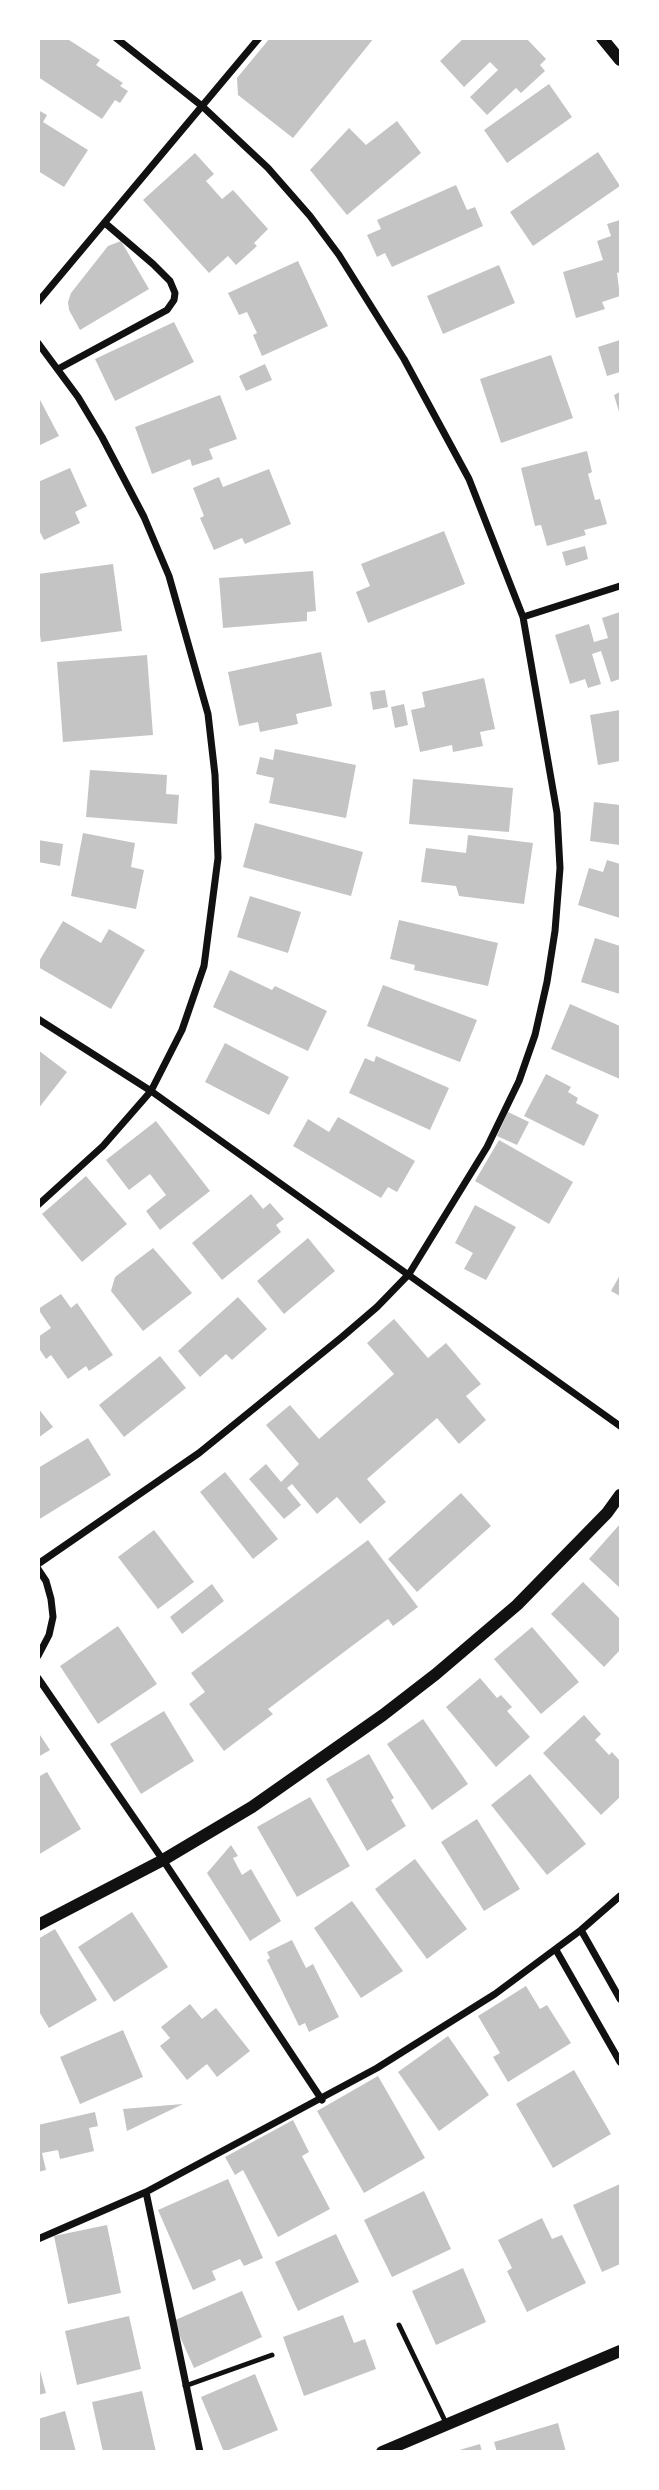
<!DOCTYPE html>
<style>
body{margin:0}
#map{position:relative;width:659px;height:2490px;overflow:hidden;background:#fff;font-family:"Asap Condensed",sans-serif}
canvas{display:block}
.frame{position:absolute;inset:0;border:40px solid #fff;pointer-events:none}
</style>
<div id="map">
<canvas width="659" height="2490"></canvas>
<div class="frame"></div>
</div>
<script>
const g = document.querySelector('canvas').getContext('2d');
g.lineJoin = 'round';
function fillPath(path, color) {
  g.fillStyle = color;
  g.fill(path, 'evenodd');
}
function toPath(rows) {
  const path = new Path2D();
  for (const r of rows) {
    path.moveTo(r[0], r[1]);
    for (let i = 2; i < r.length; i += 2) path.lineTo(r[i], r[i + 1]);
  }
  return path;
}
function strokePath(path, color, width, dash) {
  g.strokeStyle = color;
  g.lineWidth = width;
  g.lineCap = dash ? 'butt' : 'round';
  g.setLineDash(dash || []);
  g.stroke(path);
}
const building = toPath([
 [38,38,66,38,100,60,96,65,123,83,120,86,128,91,120,103,115,100,102,119,38,77],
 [270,38,374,38,293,138,238,95,237,78],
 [464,38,526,38,546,59,540,65,545,71,521,93,516,88,487,115,470,97,498,70,490,62,464,87,440,61],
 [549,84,572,117,507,163,484,130],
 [38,110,47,115,43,122,88,150,64,187,38,171],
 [397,121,421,153,347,215,310,170,349,128,366,145],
 [598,152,620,186,533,246,510,212],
 [195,153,214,174,206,181,222,199,233,190,268,229,254,243,257,246,236,265,228,256,209,273,143,200],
 [456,185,467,210,475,207,483,226,392,267,385,253,377,257,367,235,381,229,377,220],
 [620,220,620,272,617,273,620,296,602,302,605,309,576,318,563,272,603,260,597,241,611,236,607,224],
 [121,241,149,289,80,330,69,310,68,302,71,293,108,246],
 [298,261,328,326,262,356,253,335,257,333,247,312,239,315,228,293],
 [499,265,515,303,443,334,427,296],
 [174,322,194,362,115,401,95,359],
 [620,340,620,372,607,376,598,347],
 [551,355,573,418,501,443,480,379],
 [265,364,272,380,246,391,239,376],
 [620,392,620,415,614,395],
 [220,395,237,439,209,449,213,459,192,466,190,459,152,474,135,427],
 [38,396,59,436,38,446],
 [587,451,592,472,588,474,595,500,600,499,607,524,584,530,586,535,547,546,541,525,535,526,521,468],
 [70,468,87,506,75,512,80,523,44,540,38,528,38,482],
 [269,469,291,524,245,544,242,538,214,550,200,518,204,516,193,488,219,477,223,487],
 [444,531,465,584,368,623,356,592,370,586,361,564],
 [585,546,588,559,566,566,562,552],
 [113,564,122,631,41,642,38,621,38,574],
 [313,571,316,611,307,612,307,621,223,628,219,578],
 [620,612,620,679,611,682,601,651,592,654,601,684,588,688,585,679,570,684,555,635,589,624,594,642,608,638,602,618],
 [321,652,332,706,296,714,298,724,260,732,258,722,239,726,228,672],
 [147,655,153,735,63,742,57,662],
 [484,678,495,729,480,732,483,746,453,752,452,745,420,752,411,710,425,707,422,692],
 [385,690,388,707,373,710,370,692],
 [404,704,408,725,395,728,391,707],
 [620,710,620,761,598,765,590,715],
 [275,749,356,765,346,818,269,803,274,778,256,774,260,757,273,760],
 [90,770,167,775,166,794,179,795,177,824,86,817],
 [413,779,513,788,509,832,409,824],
 [594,802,620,805,620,845,590,841],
 [255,823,363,852,351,896,243,867],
 [83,833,135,843,131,867,144,870,136,909,71,896],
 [468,835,533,843,524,904,459,896,456,886,421,882,426,848,466,853],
 [38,840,63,844,60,866,38,862],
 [607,860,620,864,620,918,578,905,589,868,603,872],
 [250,896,301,912,288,953,237,937],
 [399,920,498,943,488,986,414,970,415,965,390,959],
 [63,921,101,943,109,929,145,950,111,1009,38,967,38,963],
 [595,938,620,946,620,994,581,982],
 [230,970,272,990,275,986,327,1011,308,1051,213,1007],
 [383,985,477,1020,460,1062,367,1026],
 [570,1004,620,1026,620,1079,551,1049],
 [225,1043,289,1077,269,1115,205,1082],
 [38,1050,67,1072,38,1109],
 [376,1056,449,1088,430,1130,349,1093,365,1058,374,1062],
 [546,1074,571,1087,568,1092,578,1098,576,1103,599,1115,584,1146,524,1116],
 [508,1112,529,1122,517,1145,497,1136],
 [338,1117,415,1161,397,1192,388,1187,381,1198,293,1146,308,1119,329,1132],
 [156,1121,210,1191,160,1230,146,1211,166,1195,150,1174,129,1190,106,1160],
 [499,1140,573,1182,549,1224,475,1181],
 [86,1176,127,1224,82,1262,42,1214],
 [251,1194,263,1209,270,1203,284,1219,276,1225,281,1232,222,1280,192,1243],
 [475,1205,516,1227,486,1280,464,1269,473,1253,455,1243],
 [308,1238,335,1271,284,1314,257,1281],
 [153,1248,192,1293,143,1331,111,1291,115,1277],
 [620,1275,620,1296,611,1291],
 [61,1294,71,1308,77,1303,113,1355,89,1371,86,1366,68,1379,51,1355,46,1359,38,1347,38,1337,51,1328,38,1309],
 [238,1297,267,1329,232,1360,226,1354,200,1377,178,1351],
 [394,1319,428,1358,446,1343,481,1384,466,1396,486,1420,459,1444,437,1418,367,1479,386,1502,360,1524,337,1497,317,1514,292,1484,287,1488,301,1505,284,1519,249,1479,266,1464,281,1482,299,1464,266,1425,290,1405,319,1439,394,1374,367,1343],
 [160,1356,186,1388,124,1437,99,1405],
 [38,1408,53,1427,38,1438],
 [88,1438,111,1475,38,1520,38,1468],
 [225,1472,278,1539,253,1559,200,1492],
 [461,1493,491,1526,417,1592,388,1559],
 [620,1524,620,1588,589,1559],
 [154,1530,194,1582,158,1609,118,1557],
 [368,1540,418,1607,393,1626,388,1619,268,1709,273,1714,224,1751,189,1704,205,1692,191,1673],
 [583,1582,620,1619,620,1650,604,1667,551,1614],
 [212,1584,224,1601,182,1634,170,1617],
 [118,1626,157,1684,98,1724,60,1666],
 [532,1627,579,1682,541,1714,494,1659],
 [480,1678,497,1698,501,1695,512,1707,507,1711,530,1737,496,1767,446,1707],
 [164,1711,194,1761,141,1794,110,1744],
 [584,1715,601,1734,595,1740,609,1755,612,1752,620,1761,620,1797,601,1815,543,1753],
 [423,1719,468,1784,432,1810,387,1744],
 [38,1732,50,1750,38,1757],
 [369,1754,394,1798,391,1800,406,1826,367,1851,326,1779],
 [47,1772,81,1829,38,1855,38,1777],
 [530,1774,586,1844,547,1875,491,1805],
 [310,1797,350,1866,297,1897,257,1827],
 [477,1819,520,1889,484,1911,441,1842],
 [231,1845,238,1856,233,1858,242,1875,251,1869,281,1921,250,1941,207,1873],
 [415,1859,467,1929,427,1959,375,1889],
 [352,1901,403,1971,361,1998,314,1928],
 [132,1912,168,1967,114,2002,78,1947],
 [55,1929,97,2000,49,2028,38,2010,38,1939],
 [292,1940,306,1968,313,1964,339,2017,309,2032,305,2023,299,2026,267,1960,270,1958,267,1952],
 [526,1986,540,2009,547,2005,571,2043,508,2082,493,2057,500,2053,478,2016],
 [190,2004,202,2019,216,2008,250,2051,217,2077,207,2064,187,2080,160,2046,170,2038,161,2027],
 [123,2030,143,2077,80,2104,60,2057],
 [448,2036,489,2095,439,2131,398,2072],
 [574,2070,611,2134,553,2168,516,2104],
 [378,2076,425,2158,364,2193,317,2111],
 [183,2104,127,2131,123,2109],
 [95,2112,98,2126,89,2128,94,2151,60,2159,58,2150,42,2153,46,2170,38,2172,38,2125],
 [293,2120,309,2152,302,2156,330,2209,278,2237,243,2170,235,2175,225,2157],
 [228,2179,263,2258,244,2266,240,2259,212,2271,216,2280,193,2290,158,2210],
 [620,2184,620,2264,602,2272,573,2205],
 [424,2191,451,2249,392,2277,364,2220],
 [542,2218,552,2239,562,2235,586,2283,527,2312,507,2271,512,2268,498,2240],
 [107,2225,121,2293,68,2304,54,2236],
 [336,2234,359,2282,298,2311,275,2262],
 [463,2268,486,2322,436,2345,412,2291],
 [242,2291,262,2337,194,2368,173,2321],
 [343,2315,354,2343,365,2339,376,2369,304,2396,283,2337],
 [129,2316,141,2369,77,2385,65,2331],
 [38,2363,46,2393,38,2395],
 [255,2374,278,2430,224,2452,201,2397],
 [142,2391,156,2452,103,2452,92,2402],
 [65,2411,76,2452,38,2452,38,2419],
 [558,2423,566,2452,497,2452,494,2442],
 [480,2444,482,2452,456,2452,456,2451]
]);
const service = toPath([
 [399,2325,446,2423],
 [185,2386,272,2355]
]);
const minor = toPath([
 [38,302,259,38],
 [38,343,78,397,102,437,144,517,169,576,208,714,215,775,218,858,204,966,182,1030,151,1091,103,1146,38,1205],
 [58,369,167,310,174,300,175,293,170,281,153,264,105,223],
 [523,617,620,586],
 [38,1019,151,1091,620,1426],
 [38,1564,199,1453,342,1337,377,1307,409,1274,487,1147,519,1081,535,1035,547,982,555,931,560,868,557,813,523,617,469,479,404,359,339,255,310,216,268,168,202,106,116,38],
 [38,1569,46,1581,51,1599,53,1617,49,1635,38,1656],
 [38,1678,163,1860,322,2100],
 [581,1930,620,1999],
 [556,1950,620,2062],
 [146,2192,200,2452],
 [38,2239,146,2192,377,2068,495,1994,581,1930,620,1896]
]);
const tertiary = toPath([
 [602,38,620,60],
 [38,1925,163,1860,252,1807,383,1715,436,1674,517,1605,607,1513,620,1495],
 [382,2452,620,2351]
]);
fillPath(building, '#c4c4c4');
strokePath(service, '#111', 5);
strokePath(minor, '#111', 7);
strokePath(tertiary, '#111', 12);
</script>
